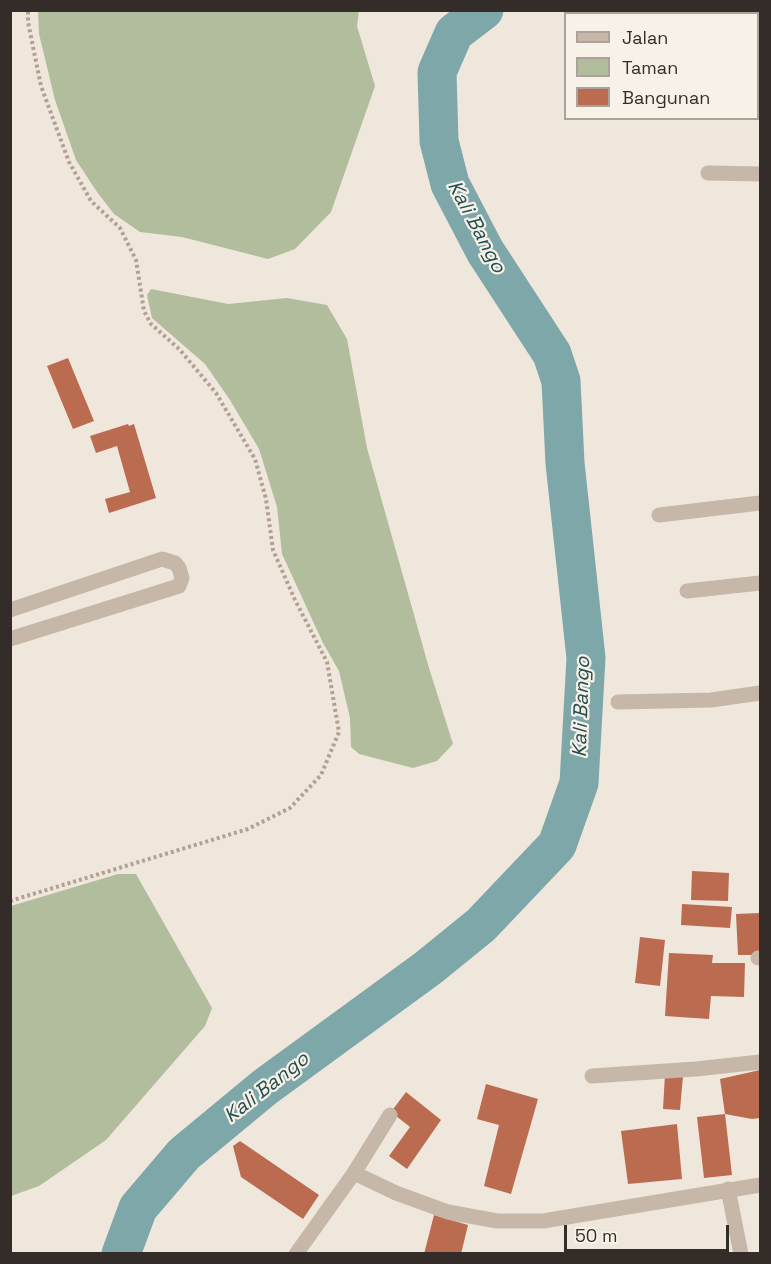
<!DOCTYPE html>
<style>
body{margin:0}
#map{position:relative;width:771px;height:1264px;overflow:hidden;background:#efe7dc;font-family:"Space Grotesk",sans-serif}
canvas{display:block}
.frame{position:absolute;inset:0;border:12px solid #342c28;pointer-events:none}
.legend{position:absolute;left:564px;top:12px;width:195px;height:108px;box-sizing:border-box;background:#f8f1e8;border:2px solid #aaa29b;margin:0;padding:8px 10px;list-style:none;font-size:18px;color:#342c28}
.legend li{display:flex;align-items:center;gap:12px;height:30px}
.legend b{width:30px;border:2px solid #aaa29b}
.scale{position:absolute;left:564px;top:1225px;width:165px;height:27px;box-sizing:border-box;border:3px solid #342c28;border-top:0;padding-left:8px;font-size:18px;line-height:21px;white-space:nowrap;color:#342c28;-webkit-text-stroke:4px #f8f1e8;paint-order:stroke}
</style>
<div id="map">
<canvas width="771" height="1264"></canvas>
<div class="frame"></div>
<ul class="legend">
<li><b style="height:8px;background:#c6b7a9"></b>Jalan</li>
<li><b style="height:16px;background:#b2bd9d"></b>Taman</li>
<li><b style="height:16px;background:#bb6b4f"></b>Bangunan</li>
</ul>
<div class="scale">50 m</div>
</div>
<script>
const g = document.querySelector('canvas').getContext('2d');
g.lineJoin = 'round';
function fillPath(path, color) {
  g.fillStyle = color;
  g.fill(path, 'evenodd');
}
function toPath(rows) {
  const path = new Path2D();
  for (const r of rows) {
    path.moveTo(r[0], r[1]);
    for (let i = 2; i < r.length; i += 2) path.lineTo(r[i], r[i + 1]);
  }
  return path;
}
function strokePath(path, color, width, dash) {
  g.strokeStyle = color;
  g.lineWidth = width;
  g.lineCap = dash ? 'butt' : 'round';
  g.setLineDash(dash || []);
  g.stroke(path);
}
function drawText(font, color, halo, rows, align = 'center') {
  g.font = font + ' "Space Grotesk",sans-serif';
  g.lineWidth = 4.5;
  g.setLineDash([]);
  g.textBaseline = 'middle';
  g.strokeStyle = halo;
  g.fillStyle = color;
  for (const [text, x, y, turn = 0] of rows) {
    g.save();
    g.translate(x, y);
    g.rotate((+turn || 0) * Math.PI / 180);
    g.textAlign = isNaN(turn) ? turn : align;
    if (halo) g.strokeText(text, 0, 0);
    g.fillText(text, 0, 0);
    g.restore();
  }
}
const green = toPath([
 [38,11,359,11,357,26,375,86,331,212,295,249,268,259,182,237,140,232,114,214,97,192,76,160,55,100,39,34],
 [151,289,228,304,287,298,327,305,347,339,367,448,429,668,453,744,437,761,413,768,359,754,351,747,350,718,339,671,323,643,282,554,277,507,259,449,230,400,205,364,152,318,147,295],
 [118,874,136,874,212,1008,205,1026,106,1140,39,1186,11,1196,11,906]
]);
const river = toPath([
 [121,1254,138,1208,184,1154,265,1087,428,968,481,925,557,845,579,783,586,658,565,463,561,381,552,354,485,251,450,184,439,141,437,72,454,33,484,10]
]);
const building = toPath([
 [68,358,94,421,73,429,47,366],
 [128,424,129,426,134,424,156,498,109,513,105,499,130,492,117,446,96,453,90,436],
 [692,871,729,873,728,901,691,900],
 [682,904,732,907,730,928,681,925],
 [760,913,760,955,738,955,736,914],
 [640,937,665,940,660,986,635,983],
 [669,953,713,955,712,963,745,963,744,997,711,996,709,1019,665,1016],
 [760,1070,760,1118,752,1119,725,1114,732,1175,704,1178,697,1117,725,1114,720,1079],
 [665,1074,683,1076,680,1110,663,1109],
 [486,1084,538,1099,511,1194,484,1186,499,1125,477,1119],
 [406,1092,441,1120,407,1169,389,1156,410,1127,391,1112],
 [677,1124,682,1179,628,1184,621,1131],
 [240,1141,319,1195,303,1219,241,1177,233,1146],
 [434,1215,468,1225,461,1254,424,1254]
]);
const path = toPath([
 [10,901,248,829,290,808,321,775,339,732,327,662,295,600,273,550,266,499,255,459,216,393,180,350,151,324,144,311,136,260,120,228,91,201,69,162,41,86,28,22,28,10]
]);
const street = toPath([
 [708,173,760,174],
 [659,515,760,503],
 [687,591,760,583],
 [10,610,162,559,175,563,179,568,182,578,179,586,10,639],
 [618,702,711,700,760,693],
 [758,958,760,958],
 [592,1076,696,1069,760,1062],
 [354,1173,396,1193,448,1212,497,1221,543,1221,760,1185],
 [728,1189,741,1254],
 [296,1254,354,1173,390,1115]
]);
const waterNames = [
 ["Kali Bango",476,227,62],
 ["Kali Bango",582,707,-88],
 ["Kali Bango",267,1088,-38]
];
fillPath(green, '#b2bd9d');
strokePath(river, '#7ea7aa', 39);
fillPath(building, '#bb6b4f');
strokePath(path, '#b2a193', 4, [3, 3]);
strokePath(street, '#c6b7a9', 15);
drawText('italic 20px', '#224e52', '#f8f1e8', waterNames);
</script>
